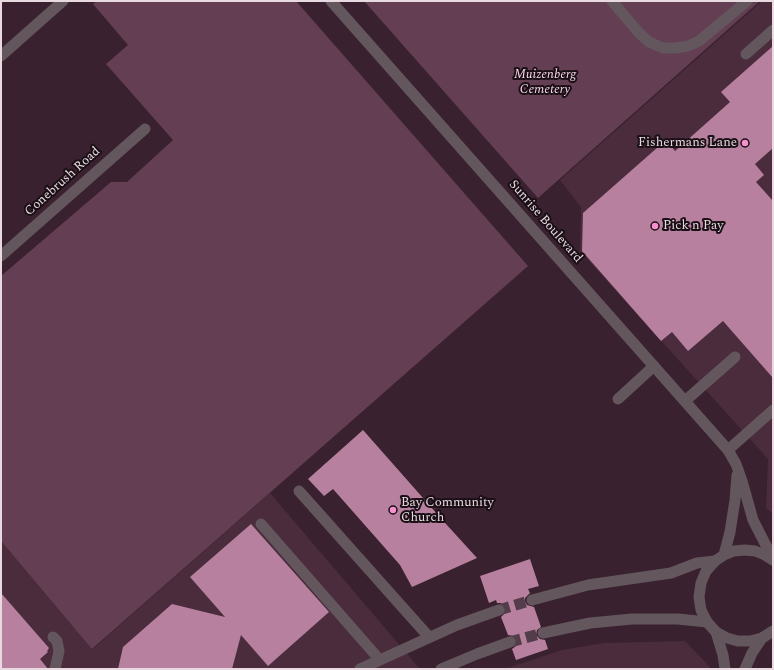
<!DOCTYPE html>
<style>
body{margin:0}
#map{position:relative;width:774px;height:670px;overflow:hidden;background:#39212f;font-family:Spectral,serif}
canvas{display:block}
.frame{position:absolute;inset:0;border:2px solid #e9d9e1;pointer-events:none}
</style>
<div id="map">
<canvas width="774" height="670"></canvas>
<div class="frame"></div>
</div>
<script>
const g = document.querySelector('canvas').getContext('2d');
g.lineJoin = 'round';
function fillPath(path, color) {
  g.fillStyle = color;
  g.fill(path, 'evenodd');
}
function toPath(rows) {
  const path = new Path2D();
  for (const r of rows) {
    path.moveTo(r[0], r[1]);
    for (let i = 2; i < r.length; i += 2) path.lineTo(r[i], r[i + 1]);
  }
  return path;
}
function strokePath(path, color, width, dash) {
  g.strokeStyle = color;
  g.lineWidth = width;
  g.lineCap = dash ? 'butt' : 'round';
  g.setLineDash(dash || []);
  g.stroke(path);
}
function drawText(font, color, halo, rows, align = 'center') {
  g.font = font + ' Spectral,serif';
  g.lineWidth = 4;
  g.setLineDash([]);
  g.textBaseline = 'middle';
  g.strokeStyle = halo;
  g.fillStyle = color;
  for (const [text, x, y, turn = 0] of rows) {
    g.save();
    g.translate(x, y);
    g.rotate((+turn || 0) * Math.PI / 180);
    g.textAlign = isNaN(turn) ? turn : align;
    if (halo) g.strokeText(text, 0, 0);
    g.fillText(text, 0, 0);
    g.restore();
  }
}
const built = toPath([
 [762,1,773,1,773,514,766,508,768,459,580,251,581,207,560,180],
 [270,493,420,669,1,669,1,541,93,649],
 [685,641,710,667,709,669,505,669,562,650,604,643]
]);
const green = toPath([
 [97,1,296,1,528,266,92,649,1,541,1,276,111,182,127,182,173,140,106,64,128,45,93,4],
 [364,1,760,1,538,198]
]);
const building = toPath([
 [773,46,773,148,755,164,764,175,756,182,773,201,773,378,723,321,688,351,672,332,661,341,582,251,583,213,666,140,675,151,730,102,721,92],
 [363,430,446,524,477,558,412,587,400,565,333,489,324,496,308,479],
 [251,524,329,612,268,666,241,635,232,669,118,669,123,647,172,604,225,617,190,577],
 [530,559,539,586,528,589,530,593,525,598,525,601,527,605,534,607,541,627,537,630,536,635,540,639,545,640,548,649,516,660,512,649,516,646,517,640,514,636,508,635,501,617,506,612,505,607,501,603,497,603,496,600,489,603,480,576],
 [1,593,49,648,47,651,48,652,40,659,48,669,1,669]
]);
const minorTunnel = toPath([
 [499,610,532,600],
 [510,642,543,633]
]);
const service = toPath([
 [612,1,639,33,649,42,663,48,676,48,688,46,699,41,747,1],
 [746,54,773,30],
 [618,399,654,366],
 [685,401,735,357],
 [728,450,773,410],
 [299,491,429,637],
 [261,524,379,659],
 [53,637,57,641,59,651,55,669]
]);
const minor = toPath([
 [1,56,63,1],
 [1,256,145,129],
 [532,600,588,585,671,573,697,563,715,561],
 [716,632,723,655,725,669],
 [543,633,590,623,632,619,678,619,707,622],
 [360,669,457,625,499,610],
 [441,669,477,654,510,642],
 [745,669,752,653,762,638]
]);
const tertiary = toPath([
 [331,1,728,450,736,464,742,481,753,520,773,559],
 [724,555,730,532,735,500,737,475],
 [773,560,765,555,755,551,745,550,734,551,724,555,715,561,706,571,701,583,699,597,701,610,707,622,716,632,727,638,738,641,750,641,762,638,773,631]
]);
const markers = [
 [745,143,4,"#f890cb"],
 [655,226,4,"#f890cb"],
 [393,510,4,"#f890cb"]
];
const parkNames = [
 ["Muizenberg",545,75],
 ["Cemetery",545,90]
];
const poiNames = [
 ["Fishermans Lane",737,143,"right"],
 ["Pick n Pay",663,226],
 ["Bay Community",401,503],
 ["Church",401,518]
];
const streetNames = [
 ["Conebrush Road",63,182,-42],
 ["Sunrise Boulevard",545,222,49]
];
fillPath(built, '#4a2c3d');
fillPath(green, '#643e53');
fillPath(building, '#b8809f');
strokePath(minorTunnel, '#533d4a', 11, [11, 5.5]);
strokePath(service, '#63565d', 11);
strokePath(minor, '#63565d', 11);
strokePath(tertiary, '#63565d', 11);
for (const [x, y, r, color] of markers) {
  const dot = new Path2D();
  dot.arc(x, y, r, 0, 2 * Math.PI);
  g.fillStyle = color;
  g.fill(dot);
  strokePath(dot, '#1a0f15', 1.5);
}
drawText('italic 13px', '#f9d7e9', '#1a0f15', parkNames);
drawText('13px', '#e9d9e1', '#1a0f15', poiNames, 'left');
drawText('13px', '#e9d9e1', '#1a0f15', streetNames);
</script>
